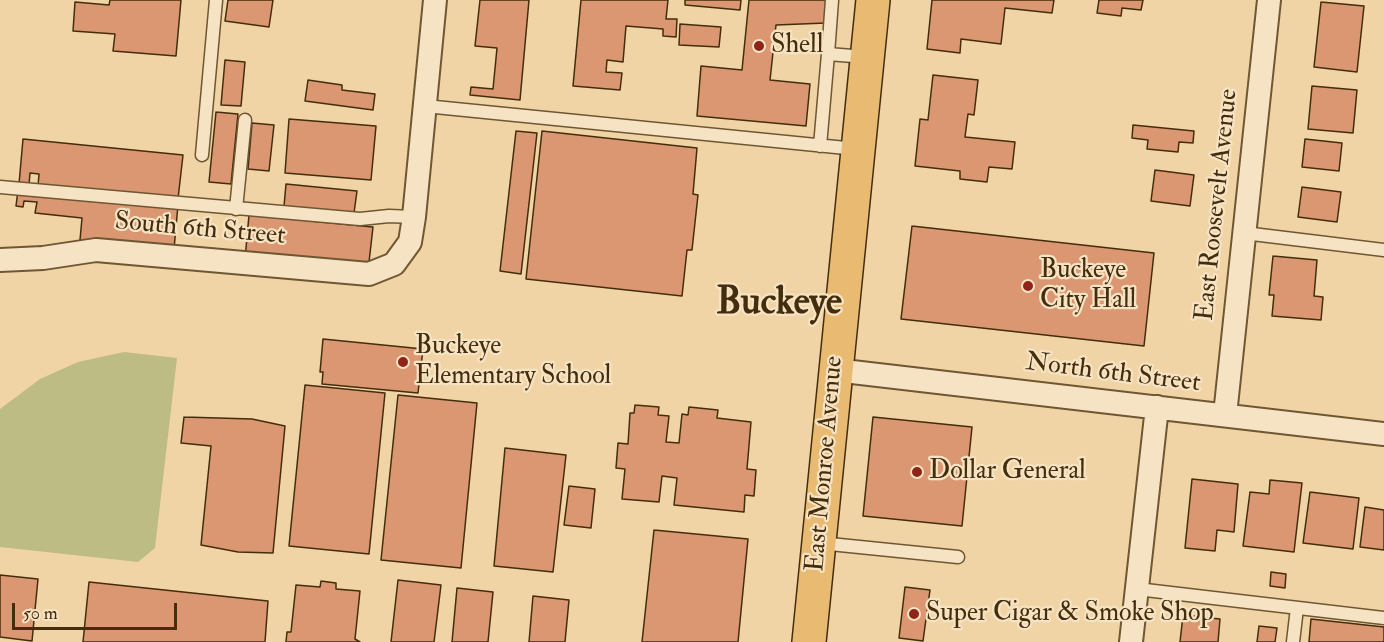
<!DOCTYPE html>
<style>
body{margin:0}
#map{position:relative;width:1384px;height:642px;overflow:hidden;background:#f1d4a5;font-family:"IM FELL Double Pica",serif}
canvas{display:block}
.scale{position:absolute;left:12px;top:603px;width:165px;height:27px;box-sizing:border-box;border:3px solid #432d0c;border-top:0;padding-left:8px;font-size:18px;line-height:21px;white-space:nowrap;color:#432d0c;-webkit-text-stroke:4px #f6e3c4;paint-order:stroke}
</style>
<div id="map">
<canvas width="1384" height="642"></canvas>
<div class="scale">50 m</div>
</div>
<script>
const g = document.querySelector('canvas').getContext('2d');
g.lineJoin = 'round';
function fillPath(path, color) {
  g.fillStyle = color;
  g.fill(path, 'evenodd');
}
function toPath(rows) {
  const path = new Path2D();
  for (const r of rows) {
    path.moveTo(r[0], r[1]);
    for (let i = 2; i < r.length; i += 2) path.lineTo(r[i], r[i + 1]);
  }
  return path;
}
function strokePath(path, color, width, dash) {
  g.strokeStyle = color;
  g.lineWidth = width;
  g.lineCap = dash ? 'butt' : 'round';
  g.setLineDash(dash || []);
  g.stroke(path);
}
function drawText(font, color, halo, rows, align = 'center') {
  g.font = font + ' "IM FELL Double Pica",serif';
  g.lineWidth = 4.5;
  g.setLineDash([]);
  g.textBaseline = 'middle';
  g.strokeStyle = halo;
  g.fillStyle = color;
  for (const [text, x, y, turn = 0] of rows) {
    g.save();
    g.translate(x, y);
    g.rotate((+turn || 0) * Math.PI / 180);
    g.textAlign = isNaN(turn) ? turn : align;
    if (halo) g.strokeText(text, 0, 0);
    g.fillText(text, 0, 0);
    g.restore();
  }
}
const green = toPath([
 [124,352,177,358,155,548,138,562,0,547,0,409,40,379,78,362]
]);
const building = toPath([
 [110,0,181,0,176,56,113,51,115,34,73,31,75,2,109,5,110,0],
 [228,0,273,0,269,27,225,21,228,0],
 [480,0,529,0,520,100,470,95,471,87,493,89,497,48,475,46,480,0],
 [581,0,668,0,666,19,677,19,676,37,663,36,663,29,626,26,623,62,607,60,606,72,622,73,620,90,573,86,581,0],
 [685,0,741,0,740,10,685,5,685,0],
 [749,0,828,0,826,23,776,25,770,80,810,84,806,126,697,116,701,66,742,70,749,0],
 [932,0,1054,0,1052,13,1005,8,1001,44,961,39,960,53,927,49,932,0],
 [1099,0,1143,0,1141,10,1122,8,1121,16,1097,13,1099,0],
 [1321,2,1364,6,1357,72,1314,67,1321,2],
 [680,24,721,27,719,47,679,45,680,24],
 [225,60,245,62,241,106,221,105,225,60],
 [933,75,978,80,974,115,968,114,965,137,1015,142,1012,169,989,167,987,182,960,179,960,171,915,166,920,119,928,120,933,75],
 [308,80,342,85,342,90,375,94,373,110,305,101,308,80],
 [1312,86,1357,90,1353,133,1308,129,1312,86],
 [216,112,238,114,231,184,209,182,216,112],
 [289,119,376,126,371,180,285,173,289,119],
 [252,123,274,125,269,171,248,169,252,123],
 [1133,125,1194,131,1193,143,1179,142,1178,152,1147,149,1148,140,1132,138,1133,125],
 [516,131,537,133,521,274,500,271,516,131],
 [542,131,697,148,693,194,698,195,692,250,687,250,682,296,526,279,542,131],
 [23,139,183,155,178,199,38,186,39,174,30,173,29,185,19,184,23,139],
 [1305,139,1342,143,1339,171,1302,167,1305,139],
 [1155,170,1194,175,1190,206,1151,201,1155,170],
 [286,184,357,191,354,213,284,206,286,184],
 [1302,187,1341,192,1337,222,1298,217,1302,187],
 [18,190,178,205,174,249,80,240,82,218,35,213,37,202,24,201,23,207,16,206,18,190],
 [249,215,373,227,368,271,245,259,249,215],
 [912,226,1154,253,1144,346,901,319,912,226],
 [1273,256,1317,260,1314,296,1323,297,1321,320,1272,316,1274,295,1269,295,1273,256],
 [323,339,423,349,418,393,322,384,323,372,320,372,323,339],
 [305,385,385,393,369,554,289,546,305,385],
 [398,395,477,403,461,568,381,560,398,395],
 [635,405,659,407,658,415,669,416,666,442,679,443,682,414,688,415,689,407,718,410,717,418,751,422,747,469,756,470,754,496,745,495,744,512,674,505,677,478,662,476,659,502,622,499,625,469,616,468,618,443,628,444,630,413,634,413,635,405],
 [184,417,252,419,285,426,273,553,238,552,201,545,211,446,181,443,184,417],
 [873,417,972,427,962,526,863,516,873,417],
 [505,448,566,455,553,572,494,566,505,448],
 [1192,479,1238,484,1234,532,1217,530,1215,551,1185,548,1192,479],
 [1270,480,1302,483,1294,552,1243,546,1250,492,1269,494,1270,480],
 [569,486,595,489,591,528,564,525,569,486],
 [1310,492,1359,498,1353,549,1303,543,1310,492],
 [1365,507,1384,510,1384,550,1360,547,1365,507],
 [654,530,748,539,738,642,642,642,654,530],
 [1271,572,1286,574,1285,588,1270,586,1271,572],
 [0,575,38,579,32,641,0,637,0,575],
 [398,580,441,585,434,642,391,642,398,580],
 [321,581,336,583,336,589,360,591,355,639,360,642,286,642,287,632,291,632,296,585,320,587,321,581],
 [89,582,268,601,265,642,83,642,89,582],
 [905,587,930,590,923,641,899,638,905,587],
 [457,588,493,592,488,642,452,642,457,588],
 [533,596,569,600,565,642,529,642,533,596],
 [1183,615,1220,619,1218,642,1180,642,1183,615],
 [1311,619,1384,627,1384,642,1309,642,1311,619],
 [1259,626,1277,628,1275,642,1257,642,1259,626]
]);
const service = toPath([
 [832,0,828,54,865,57],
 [425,106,856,149],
 [820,146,828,54],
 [202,155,216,0],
 [0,187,360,219,389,216,414,217],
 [236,209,245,120],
 [1244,233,1384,250],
 [820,543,958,557],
 [1137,589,1384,618],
 [1293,642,1297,608]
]);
const minor = toPath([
 [0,260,43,258,96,250,369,274,394,264,410,242,414,217,435,0],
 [835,370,1384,434],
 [1225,415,1269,0],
 [1131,642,1157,407]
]);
const primary = toPath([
 [809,642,873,0]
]);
const markers = [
 [759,46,6,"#8f2418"],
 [1028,286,6,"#8f2418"],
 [403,362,6,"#8f2418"],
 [917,472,6,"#8f2418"],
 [914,614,6,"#8f2418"]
];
const poiNames = [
 ["Shell",771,46],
 ["Buckeye",1040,271],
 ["City Hall",1040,301],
 ["Buckeye",415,347],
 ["Elementary School",415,377],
 ["Dollar General",929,472],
 ["Super Cigar & Smoke Shop",926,614]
];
const streetNames = [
 ["East Roosevelt Avenue",1218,205,-84],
 ["South 6th Street",200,230,5],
 ["North 6th Street",1113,374,7],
 ["East Monroe Avenue",826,464,-85]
];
const townNames = [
 ["Buckeye",779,305]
];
fillPath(green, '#bdbc84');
fillPath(building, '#da9772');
strokePath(building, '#432d0c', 1.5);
strokePath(service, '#6e5732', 15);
strokePath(minor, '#6e5732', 26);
strokePath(primary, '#432d0c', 36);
strokePath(service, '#f6e3c4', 12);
strokePath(minor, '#f6e3c4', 22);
strokePath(primary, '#e8ba72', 33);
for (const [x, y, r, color] of markers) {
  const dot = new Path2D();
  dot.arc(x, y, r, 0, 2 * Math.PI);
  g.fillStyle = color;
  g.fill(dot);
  strokePath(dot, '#f6e3c4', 2);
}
drawText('26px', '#432d0c', '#f6e3c4', poiNames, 'left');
drawText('26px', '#432d0c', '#f6e3c4', streetNames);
drawText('bold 38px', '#432d0c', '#f6e3c4', townNames);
</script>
